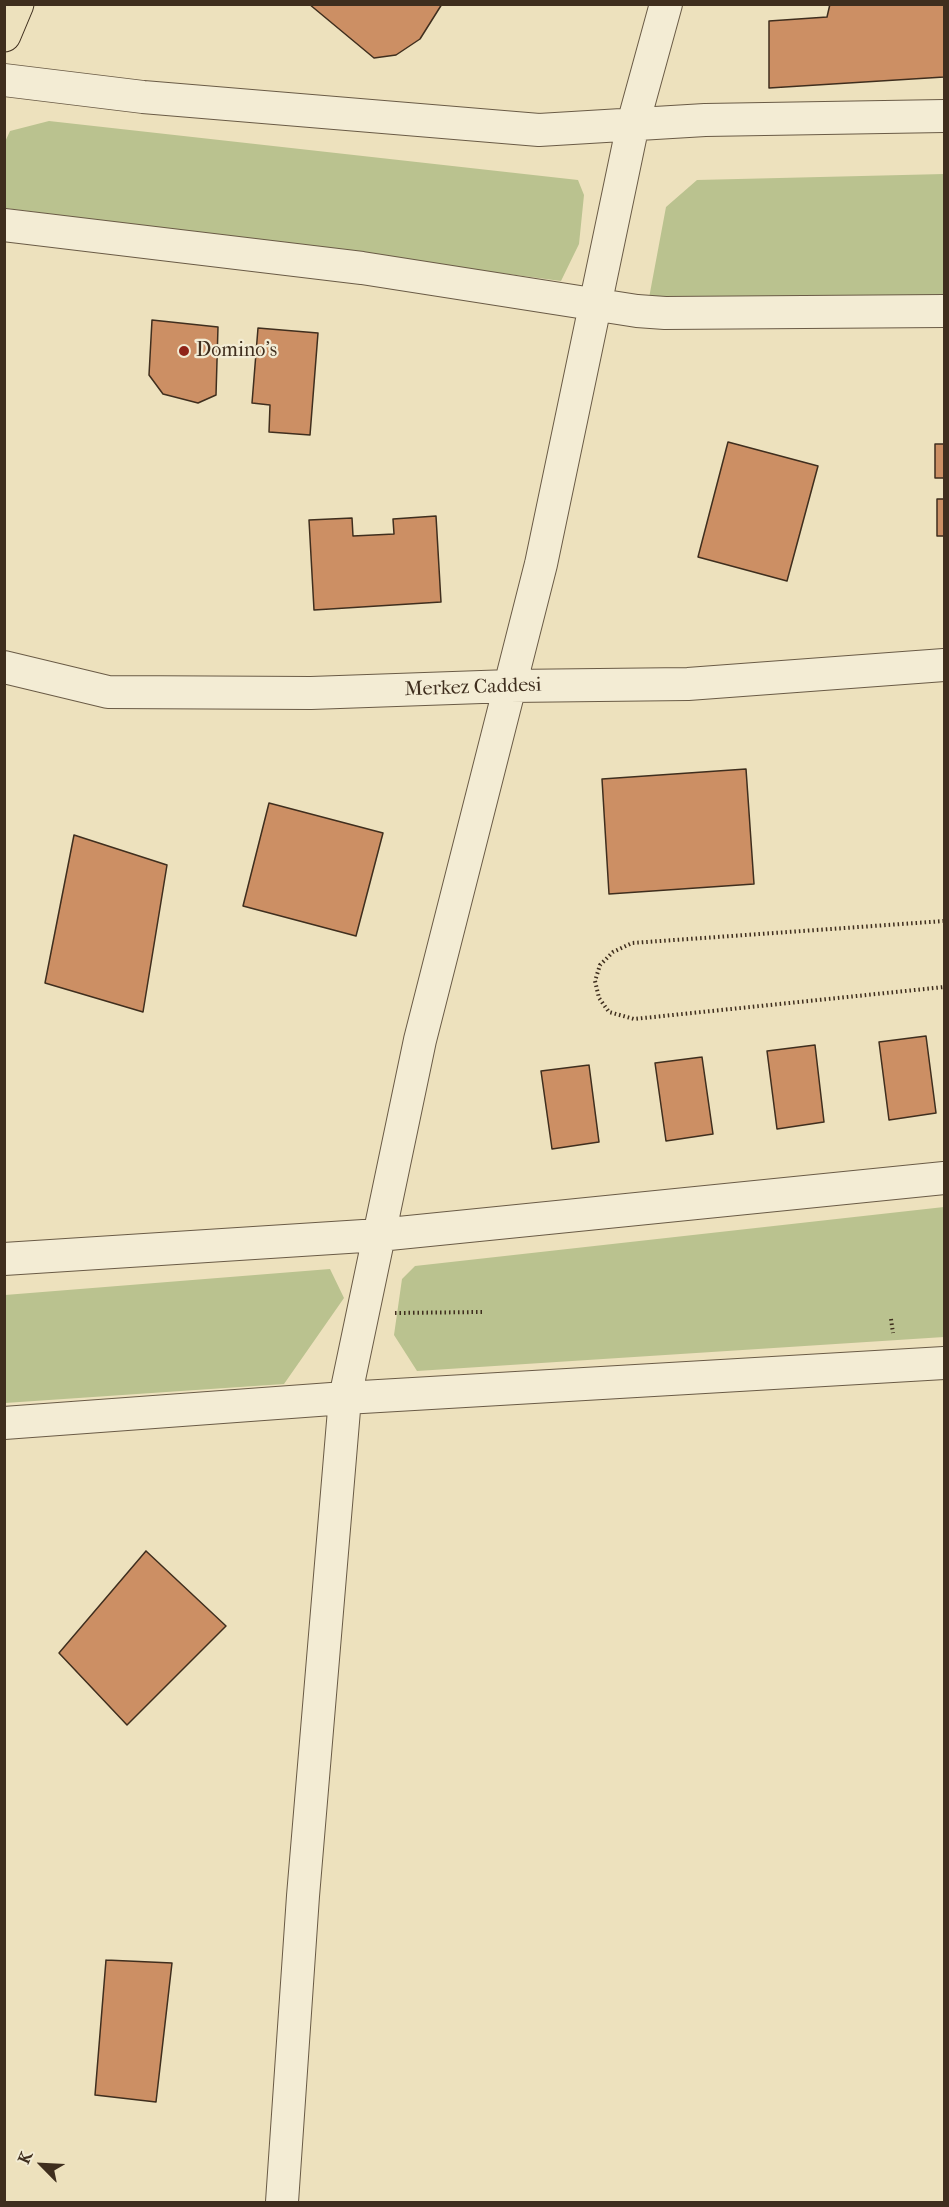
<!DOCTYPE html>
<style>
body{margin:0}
#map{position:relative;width:949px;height:2207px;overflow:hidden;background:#ede1bd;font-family:"IM FELL French Canon",serif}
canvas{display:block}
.frame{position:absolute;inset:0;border:6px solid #3f2e1e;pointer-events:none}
.north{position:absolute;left:12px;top:2135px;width:60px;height:60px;-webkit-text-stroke:4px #f3ecd4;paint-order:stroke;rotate:294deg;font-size:16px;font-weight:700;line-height:24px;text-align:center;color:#3f2e1e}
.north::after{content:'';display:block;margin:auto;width:21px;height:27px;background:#3f2e1e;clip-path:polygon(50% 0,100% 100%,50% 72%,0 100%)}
</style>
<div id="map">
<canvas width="949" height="2207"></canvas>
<div class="frame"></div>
<div class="north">K</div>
</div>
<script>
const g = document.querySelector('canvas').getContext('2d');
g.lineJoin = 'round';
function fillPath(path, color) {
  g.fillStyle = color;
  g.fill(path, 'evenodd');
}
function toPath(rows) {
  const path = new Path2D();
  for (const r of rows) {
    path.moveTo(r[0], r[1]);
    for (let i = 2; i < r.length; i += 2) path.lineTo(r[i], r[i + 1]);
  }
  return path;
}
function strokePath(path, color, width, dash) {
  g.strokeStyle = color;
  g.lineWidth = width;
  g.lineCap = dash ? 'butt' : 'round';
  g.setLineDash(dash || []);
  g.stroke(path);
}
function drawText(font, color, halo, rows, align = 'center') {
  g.font = font + ' "IM FELL French Canon",serif';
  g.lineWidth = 4.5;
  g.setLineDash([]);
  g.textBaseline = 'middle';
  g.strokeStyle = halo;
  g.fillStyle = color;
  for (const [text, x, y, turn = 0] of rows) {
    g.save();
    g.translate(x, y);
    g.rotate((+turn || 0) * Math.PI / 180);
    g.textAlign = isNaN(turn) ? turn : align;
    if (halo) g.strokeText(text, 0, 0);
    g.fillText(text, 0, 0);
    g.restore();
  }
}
const green = toPath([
 [49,121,578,180,584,195,579,244,561,281,5,208,5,142,10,131],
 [944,174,944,295,649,298,666,207,697,180],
 [944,1207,944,1337,417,1371,394,1335,402,1279,415,1266],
 [330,1269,344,1298,284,1384,5,1403,5,1295]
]);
const building = toPath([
 [309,4,442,4,420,39,396,55,374,58,309,4],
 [830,4,944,4,944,77,769,88,769,21,827,17,830,4],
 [152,320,218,327,216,395,198,403,163,394,149,375,152,320],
 [258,328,318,333,310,435,269,432,270,405,252,403,258,328],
 [728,442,818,466,787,581,698,557,728,442],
 [935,444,944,444,944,478,935,478,935,444],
 [937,499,944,499,944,536,937,536,937,499],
 [436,516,441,602,314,610,309,520,352,518,353,536,394,534,393,519,436,516],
 [746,769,754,884,609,894,602,779,746,769],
 [269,803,383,833,356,936,243,906,269,803],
 [74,835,167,865,143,1012,45,983,74,835],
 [926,1036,936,1113,889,1120,879,1042,926,1036],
 [815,1045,824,1122,777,1129,767,1051,815,1045],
 [702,1057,713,1134,666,1141,655,1063,702,1057],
 [589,1065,599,1142,552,1149,541,1071,589,1065],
 [146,1551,226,1626,127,1725,59,1653,146,1551],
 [106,1960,172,1963,156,2102,95,2095,106,1960]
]);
const path = toPath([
 [944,921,632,943,613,952,600,965,595,981,599,998,609,1012,634,1019,944,987],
 [395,1313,482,1312],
 [891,1319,893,1333]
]);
const minor = toPath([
 [4,80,143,97,539,130,705,120,944,116],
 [4,225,362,268,637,311,665,313,944,311],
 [4,667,108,692,311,693,510,686,688,684,944,665],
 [4,1259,379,1235,944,1178],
 [4,1423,345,1398,944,1363],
 [282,2202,303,1896,345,1398,420,1040,541,564,633,124,666,4]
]);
const primary = toPath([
 [4,35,17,4]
]);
const markers = [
 [184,351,6,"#8f2418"]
];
const poiNames = [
 ["Domino's",196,351]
];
const streetNames = [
 ["Merkez Caddesi",473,688,-2]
];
fillPath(green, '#bac28f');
fillPath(building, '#cc8f64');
strokePath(building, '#3f2e1e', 1.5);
strokePath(minor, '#6a5b46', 34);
strokePath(primary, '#3f2e1e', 35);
strokePath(path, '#3f2e1e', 4, [1.5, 3]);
strokePath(minor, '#f3ecd4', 32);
strokePath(primary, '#ede1bd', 33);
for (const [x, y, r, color] of markers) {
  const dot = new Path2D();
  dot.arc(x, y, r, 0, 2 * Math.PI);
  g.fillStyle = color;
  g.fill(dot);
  strokePath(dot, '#f3ecd4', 2);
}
drawText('20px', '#3f2e1e', '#f3ecd4', poiNames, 'left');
drawText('20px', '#3f2e1e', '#f3ecd4', streetNames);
</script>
